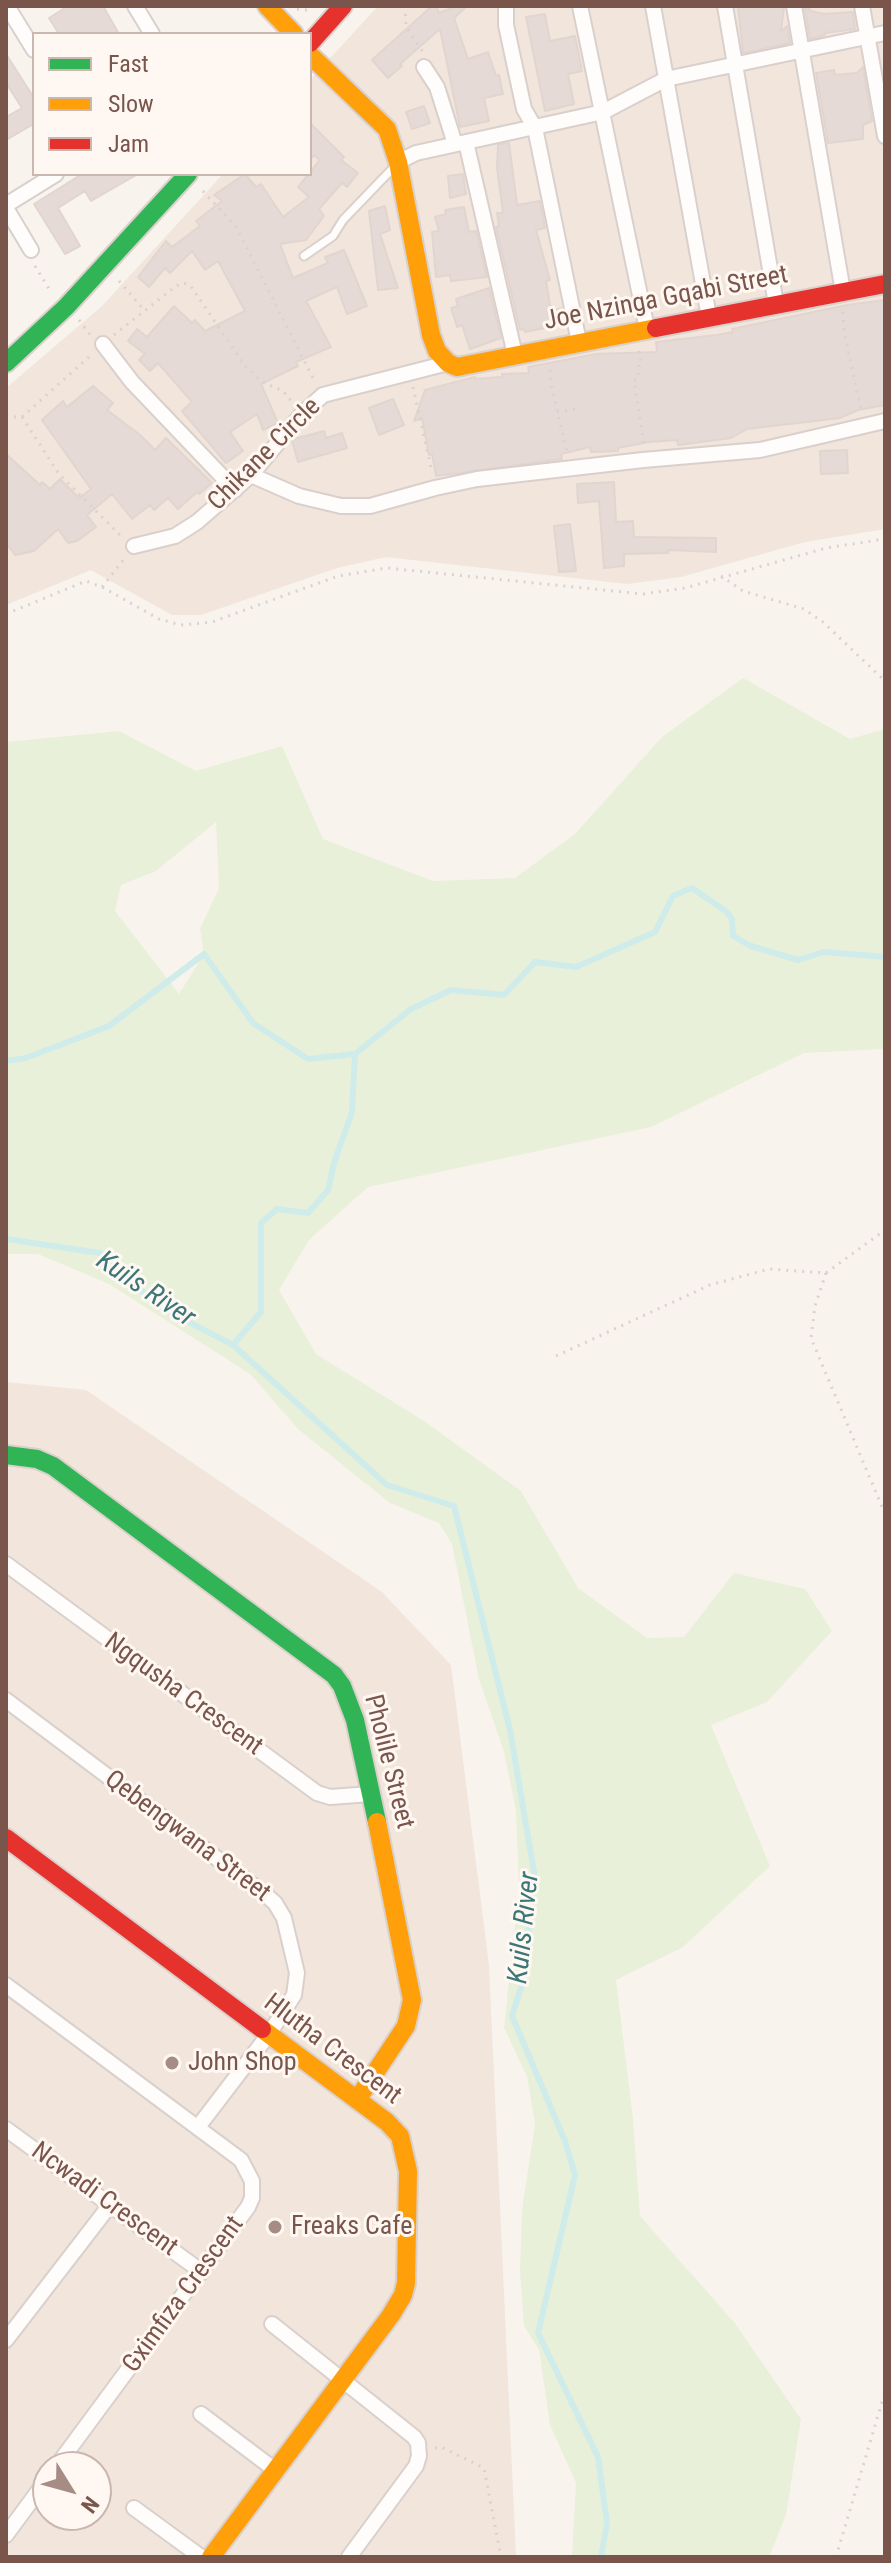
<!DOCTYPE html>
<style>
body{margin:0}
#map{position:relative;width:891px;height:2563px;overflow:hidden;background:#f9f3ee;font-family:"Roboto Condensed",sans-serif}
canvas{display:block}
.frame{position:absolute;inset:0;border:8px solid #7a554b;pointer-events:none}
.legend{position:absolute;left:32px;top:32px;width:280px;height:144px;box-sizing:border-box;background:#fff8f2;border:2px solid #cab7af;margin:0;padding:10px 14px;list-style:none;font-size:24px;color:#7a554b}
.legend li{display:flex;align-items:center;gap:16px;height:40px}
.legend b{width:40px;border:2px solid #cab7af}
.north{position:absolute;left:32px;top:2451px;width:80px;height:80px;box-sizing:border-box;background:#fff8f2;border:2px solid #cab7af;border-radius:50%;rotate:127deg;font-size:22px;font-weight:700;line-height:32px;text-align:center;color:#7a554b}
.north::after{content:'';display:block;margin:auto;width:28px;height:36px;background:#a68c84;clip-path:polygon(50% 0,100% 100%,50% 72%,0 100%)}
</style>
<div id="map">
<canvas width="891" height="2563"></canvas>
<div class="frame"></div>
<ul class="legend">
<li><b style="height:10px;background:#30b455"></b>Fast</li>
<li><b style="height:10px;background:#ff9f0a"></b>Slow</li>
<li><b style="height:10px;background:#e5322d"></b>Jam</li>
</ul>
<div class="north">N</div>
</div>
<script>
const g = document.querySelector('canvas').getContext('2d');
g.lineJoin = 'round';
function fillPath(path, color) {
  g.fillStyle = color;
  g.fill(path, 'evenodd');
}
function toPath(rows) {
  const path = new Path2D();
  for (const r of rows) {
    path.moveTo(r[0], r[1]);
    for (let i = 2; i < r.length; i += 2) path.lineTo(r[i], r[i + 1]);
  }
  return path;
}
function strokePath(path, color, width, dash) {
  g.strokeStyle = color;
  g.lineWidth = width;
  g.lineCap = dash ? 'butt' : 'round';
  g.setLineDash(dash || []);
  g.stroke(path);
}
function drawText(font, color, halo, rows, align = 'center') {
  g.font = font + ' "Roboto Condensed",sans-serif';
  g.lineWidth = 6;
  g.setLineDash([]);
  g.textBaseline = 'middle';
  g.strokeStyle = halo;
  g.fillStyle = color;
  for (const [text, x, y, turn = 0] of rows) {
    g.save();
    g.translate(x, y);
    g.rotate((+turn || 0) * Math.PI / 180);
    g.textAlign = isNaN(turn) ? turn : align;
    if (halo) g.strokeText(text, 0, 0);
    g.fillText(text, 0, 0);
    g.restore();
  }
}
const residential = toPath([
 [378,6,885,6,885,529,805,542,681,577,627,584,386,557,337,568,201,615,172,615,91,570,6,605,6,388,102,306,223,174,310,174,310,80],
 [6,1382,86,1390,382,1592,451,1665,489,1966,516,2557,6,2557],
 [48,2467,96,2467,96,2515,48,2515]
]);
const green = toPath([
 [743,678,850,739,885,729,885,1049,804,1053,651,1127,368,1187,309,1240,279,1290,316,1354,424,1421,521,1491,578,1588,647,1638,684,1637,734,1573,805,1589,832,1631,767,1702,711,1725,770,1866,683,1947,616,1980,633,2119,640,2216,734,2322,801,2419,786,2515,769,2557,572,2557,576,2483,550,2425,539,2350,524,2326,520,2270,522,2210,535,2124,527,2076,504,2028,519,1888,516,1810,504,1752,479,1679,452,1544,439,1523,390,1503,298,1429,250,1374,109,1284,38,1254,6,1254,6,742,119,731,196,771,282,746,323,839,433,881,515,878,575,834,662,737],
 [216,822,219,888,200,929,204,954,179,994,115,911,121,885,156,871]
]);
const stream = toPath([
 [6,1061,26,1058,109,1026,204,954,253,1023,308,1059,355,1054,411,1009,451,990,504,995,535,962,576,967,655,932,673,896,692,888,727,912,732,919,733,936,751,946,798,960,824,952,885,957],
 [6,1239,100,1253,160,1307,233,1345,387,1485,454,1506,510,1730,534,1872,524,1978,512,2016,565,2141,575,2175,538,2333,598,2457,607,2523,601,2557],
 [233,1345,261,1312,261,1223,277,1209,308,1213,328,1190,334,1163,352,1112,355,1054]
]);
const building = toPath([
 [68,6,103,6,119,34,59,34,49,18,68,6],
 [432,6,436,6,439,13,457,6,467,6,454,18,468,59,488,52,496,76,499,75,503,94,484,98,489,121,460,127,440,29,400,64,402,66,388,78,372,60,432,6],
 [738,6,784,6,781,32,787,26,790,43,743,53,738,6],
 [807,7,811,11,824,14,853,12,855,29,825,33,825,35,810,39,805,9,807,7],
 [545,14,550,41,575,36,582,71,568,74,574,104,545,111,526,17,545,14],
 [6,54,34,98,34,127,32,125,6,140,6,117,22,108,6,83,6,54],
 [863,67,872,121,863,125,863,139,828,143,816,73,834,70,835,75,857,73,863,67],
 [424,106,430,123,412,129,406,112,424,106],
 [310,123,344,157,341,160,358,173,347,187,342,183,319,209,324,216,306,240,280,244,293,278,328,263,325,257,344,250,367,306,347,314,337,287,306,301,331,347,296,362,298,366,261,384,278,423,263,430,257,414,230,432,243,451,226,463,182,411,192,402,158,363,150,371,139,360,145,354,128,341,137,329,147,337,174,306,192,323,195,320,205,331,245,311,218,261,205,270,192,251,170,273,165,268,149,287,138,277,166,241,172,247,200,226,196,221,222,201,214,195,245,174,256,187,261,184,283,217,309,197,298,187,320,160,314,155,310,160,310,123],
 [509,143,517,205,540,201,545,228,536,230,550,280,546,281,551,311,562,308,565,322,565,324,525,332,524,329,520,330,496,227,499,226,497,213,503,213,497,167,498,145,509,143],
 [82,174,138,174,91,201,85,191,58,208,80,246,65,254,34,204,82,174],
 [463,174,466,194,450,198,448,176,463,174],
 [385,206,390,230,380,234,398,288,378,290,369,211,385,206],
 [464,207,469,232,476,231,487,277,451,281,450,275,436,277,432,232,439,231,435,217,446,214,445,210,464,207],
 [489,288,501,338,470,349,462,325,457,327,451,308,458,306,456,299,489,288],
 [885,300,885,405,858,410,840,418,747,429,731,438,693,443,678,445,677,440,649,442,618,448,618,451,591,452,590,447,561,454,562,459,436,476,432,454,429,455,422,418,414,421,425,390,475,377,475,379,502,377,502,374,529,373,528,367,596,354,657,352,656,342,717,335,733,332,732,329,847,305,885,300],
 [93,386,113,403,107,410,139,434,155,450,166,438,212,483,199,494,197,492,178,509,168,498,154,510,150,505,132,519,112,494,87,515,96,527,77,541,68,543,58,529,34,551,15,555,6,543,6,454,40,485,42,482,50,489,60,479,79,498,91,489,42,420,63,401,67,407,93,386],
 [393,399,404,425,379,435,369,408,393,399],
 [324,431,326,438,342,433,347,448,298,462,292,441,294,439,324,431],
 [847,450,848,473,821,474,820,451,847,450],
 [614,482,616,522,633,521,634,537,716,538,716,552,668,550,668,553,624,554,624,566,604,568,599,501,578,503,577,484,614,482],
 [570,524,576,571,559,572,554,526,570,524]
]);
const path = toPath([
 [405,6,406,27,423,52],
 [297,9,307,10],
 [203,191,236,227,314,380],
 [35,266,51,292],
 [119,281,145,311],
 [843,312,844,331,861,410],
 [79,320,91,336],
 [114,335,176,286,183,283,190,285,245,366,262,382,283,391,292,402],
 [639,351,641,363,639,363,638,379,634,380,644,445],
 [550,370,552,388,567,453],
 [413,387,432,473],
 [557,412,577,409],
 [6,417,22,417,90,356],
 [22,417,59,474,121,536],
 [721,576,743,591,804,609,823,622,885,681],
 [102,587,125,558],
 [6,614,86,581,102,587,159,619,181,625,212,622,338,576,387,568,643,594,685,588,826,548,885,539],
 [826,1273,815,1306,811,1338,885,1514],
 [556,1356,710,1285,769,1269,826,1273,885,1230],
 [435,2448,441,2447,484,2468,501,2557],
 [836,2557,885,2392]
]);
const lane = toPath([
 [304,256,333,236,343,220,394,167]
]);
const street = toPath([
 [7,6,34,50],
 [135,6,152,34],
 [506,6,506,25,524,109,535,128,579,342],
 [580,6,647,329],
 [653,6,709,317],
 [725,6,776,304],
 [794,6,843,292],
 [862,6,885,136],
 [424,67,437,87,455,144],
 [466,142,515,355],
 [398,162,416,153,603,112,666,79,885,33],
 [6,205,56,174],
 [6,208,31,250],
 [103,344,132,382,235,490],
 [251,475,299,496,341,506,370,506,435,488,477,479,643,460,760,450,885,421],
 [134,546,175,536,197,522,251,475,302,414,323,395,448,363],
 [6,1564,317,1793,330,1797,371,1794],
 [6,1700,267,1896,275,1903,284,1918,297,1973,294,1995,269,2034,198,2127],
 [6,1985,241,2160,252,2181,252,2198,248,2207,56,2467],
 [6,2129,202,2272],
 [272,2324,414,2437,418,2443,419,2456,416,2466,349,2557],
 [6,2340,110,2205],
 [201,2414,275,2470],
 [134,2508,201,2557],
 [6,2535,48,2478]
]);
const fast = toPath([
 [6,363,66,307,188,174],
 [6,1455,37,1459,53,1466,334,1675,342,1686,355,1720,377,1822]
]);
const slow = toPath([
 [267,6,294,34],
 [310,55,387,129,398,162,431,335,437,351,448,363,457,367,656,328],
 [357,2100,406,2026,412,2000,377,1822],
 [211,2557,391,2315,403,2295,406,2283,408,2171,400,2136,387,2122,262,2029]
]);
const jam = toPath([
 [310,43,343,6],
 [656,328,885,284],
 [6,1838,262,2029]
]);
const markers = [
 [172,2063,8,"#a68c84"],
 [275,2227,8,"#a68c84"]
];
const streetNames = [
 ["Joe Nzinga Gqabi Street",666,299,-11],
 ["Chikane Circle",265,455,-45],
 ["Ngqusha Crescent",183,1695,36],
 ["Pholile Street",388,1762,76],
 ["Qebengwana Street",187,1837,37],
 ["Hlutha Crescent",332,2050,37],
 ["Ncwadi Crescent",104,2200,36],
 ["Gximfiza Crescent",184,2295,-54]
];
const poiNames = [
 ["John Shop",188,2063],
 ["Freaks Cafe",291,2227]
];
const waterNames = [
 ["Kuils River",145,1290,34],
 ["Kuils River",525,1928,-84]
];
fillPath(residential, '#f2e5dc');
fillPath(green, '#e9f0d9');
strokePath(stream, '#cfecea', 6);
fillPath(building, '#e6dad6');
strokePath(building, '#e2d5d0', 2);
strokePath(lane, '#d9d0cc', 11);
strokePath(street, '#d9d0cc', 18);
strokePath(fast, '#dad0cc', 22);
strokePath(slow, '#dad0cc', 22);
strokePath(jam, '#dad0cc', 22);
strokePath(path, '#dbd1ce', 3, [2, 6]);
strokePath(lane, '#fefdfc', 7);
strokePath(street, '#fefdfc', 14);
strokePath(fast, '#30b455', 18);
strokePath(slow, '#ff9f0a', 18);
strokePath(jam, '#e5322d', 18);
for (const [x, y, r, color] of markers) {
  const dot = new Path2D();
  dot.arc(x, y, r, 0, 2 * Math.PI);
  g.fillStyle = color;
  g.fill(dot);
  strokePath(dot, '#fff8f2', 3);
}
drawText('26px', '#7a554b', '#fff8f2', streetNames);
drawText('26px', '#7a554b', '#fff8f2', poiNames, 'left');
drawText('italic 28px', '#3b7778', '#fff8f2', waterNames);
</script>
